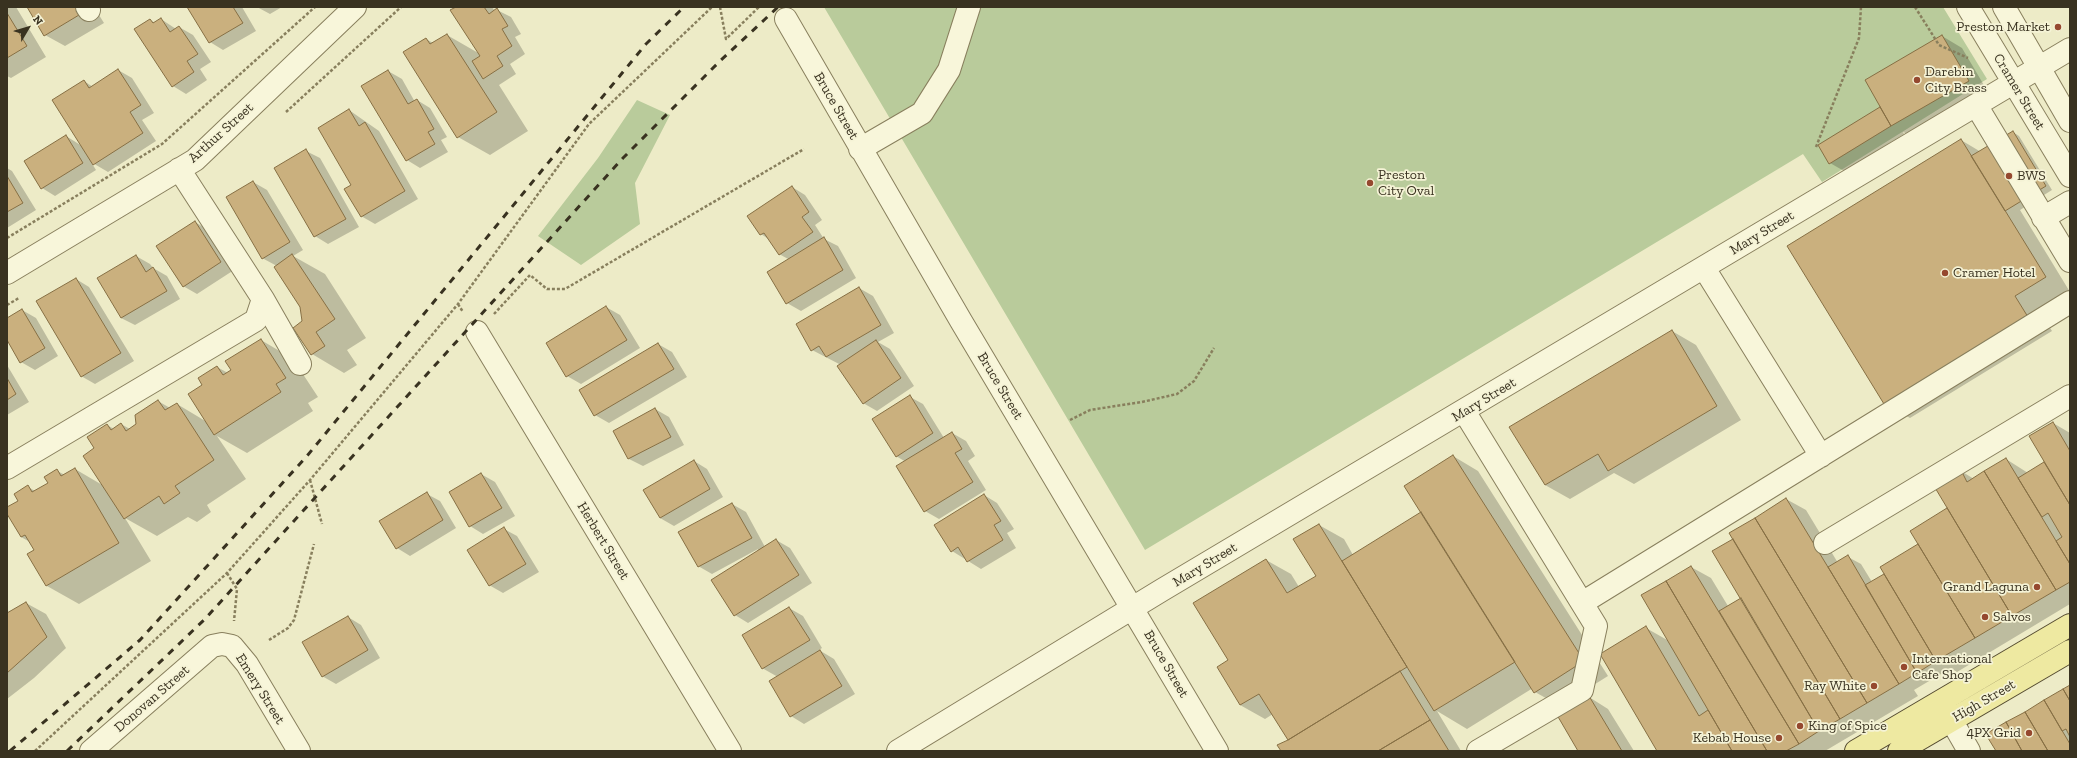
<!DOCTYPE html>
<style>
body{margin:0}
#map{position:relative;width:2077px;height:758px;overflow:hidden;background:#edebc7;font-family:"Zilla Slab",serif}
canvas{display:block}
.frame{position:absolute;inset:0;border:8px solid #393220;pointer-events:none}
.north{position:absolute;left:8px;top:8px;width:40px;height:40px;-webkit-text-stroke:3px #f5f3d6;paint-order:stroke;rotate:52deg;font-size:11px;font-weight:700;line-height:16px;text-align:center;color:#393220}
.north::after{content:'';display:block;margin:auto;width:14px;height:18px;background:#393220;clip-path:polygon(50% 0,100% 100%,50% 72%,0 100%)}
</style>
<div id="map">
<canvas width="2077" height="758"></canvas>
<div class="frame"></div>
<div class="north">N</div>
</div>
<script>
const g = document.querySelector('canvas').getContext('2d');
g.lineJoin = 'round';
function fillPath(path, color) {
  g.fillStyle = color;
  g.fill(path, 'evenodd');
}
function toPath(rows) {
  const path = new Path2D();
  for (const r of rows) {
    path.moveTo(r[0], r[1]);
    for (let i = 2; i < r.length; i += 2) path.lineTo(r[i], r[i + 1]);
  }
  return path;
}
function strokePath(path, color, width, dash) {
  g.strokeStyle = color;
  g.lineWidth = width;
  g.lineCap = dash ? 'butt' : 'round';
  g.setLineDash(dash || []);
  g.stroke(path);
}
function drawText(font, color, halo, rows, align = 'center') {
  g.font = font + ' "Zilla Slab",serif';
  g.lineWidth = 3.5;
  g.setLineDash([]);
  g.textBaseline = 'middle';
  g.strokeStyle = halo;
  g.fillStyle = color;
  for (const [text, x, y, turn = 0] of rows) {
    g.save();
    g.translate(x, y);
    g.rotate((+turn || 0) * Math.PI / 180);
    g.textAlign = isNaN(turn) ? turn : align;
    if (halo) g.strokeText(text, 0, 0);
    g.fillText(text, 0, 0);
    g.restore();
  }
}
const green = toPath([
 [824,7,1943,7,1987,79,1822,182,1803,154,1145,550],
 [637,100,670,115,635,183,640,224,581,265,538,236,598,158]
]);
const shadow = toPath([
 [7,7,16,7,46,57,11,78,7,76],
 [28,7,94,7,104,23,65,46,45,35],
 [189,7,242,7,256,31,223,50,210,42],
 [257,7,282,7,270,14],
 [458,7,492,7,495,11,497,10,511,17,521,34,515,37,525,54,510,64,516,74,499,85,528,131,490,155,458,137,426,39,433,43,447,35,480,54],
 [161,19,176,29,179,27,193,35,211,62,200,69,207,80,186,94,173,86,150,20,155,23],
 [1942,36,1962,48,1988,92,1912,136,1903,132,1904,134,1844,171,1830,163,1880,108,1883,110],
 [118,70,132,78,154,113,142,120,156,141,108,172,91,162,96,170,55,196,42,188,66,136,82,146,84,81,93,87],
 [388,71,402,79,415,102,417,100,430,108,447,137,441,140,448,152,420,168,407,160],
 [349,110,379,131,418,199,375,224,361,216,353,186],
 [2013,132,2019,136,2052,190,2020,210,2070,292,2039,311,2052,331,1910,418,1885,404,1961,140,1981,152],
 [306,151,320,158,359,227,328,244,315,236],
 [7,168,12,171,36,210,7,228],
 [253,182,267,190,303,250,293,256,325,274,366,338,347,350,357,365,344,373,312,354,300,307,277,266,262,258],
 [792,187,805,195,822,220,815,225,824,239,838,246,856,278,801,311,787,303,790,260,779,254,770,240,761,234],
 [195,222,208,230,234,270,197,294,183,286],
 [136,256,150,264,153,268,167,276,180,299,135,325,121,318],
 [76,279,89,287,134,361,95,384,81,376],
 [859,288,873,296,894,333,878,342,890,349,914,386,877,411,863,403,841,365,812,350],
 [606,307,620,315,640,348,581,384,567,376],
 [22,310,36,318,58,356,35,370,21,362,7,338,7,319],
 [1672,331,1696,345,1741,420,1634,484,1614,473,1570,499,1545,485,1511,427],
 [261,340,293,359,318,397,308,403,313,411,247,453,217,436,246,479,207,505,211,512,197,522,188,517,157,536,125,518,151,561,79,604,47,586,35,550,30,542,21,537,7,512,7,508,19,501,28,487,35,491,50,483,57,471,65,475,75,469,104,486,96,448,107,425,114,429,121,424,130,429,137,424,158,401,170,408,177,404,207,422,204,385,217,367,228,373,232,371],
 [658,344,672,352,687,377,609,423,595,415],
 [7,365,29,402,7,415],
 [910,397,923,404,944,438,952,433,966,441,975,456,968,461,986,490,939,519,925,511,906,462,896,456],
 [655,409,669,417,684,445,643,466,629,459,615,431],
 [2053,423,2070,433,2070,604,1957,672,1951,668,1914,690,1918,696,1825,751,1657,751,1646,628,1669,641,1691,567,1711,578,1728,606,1742,598,1734,539,1786,499,1806,510,1838,563,1848,557,1861,564,1872,582,1885,574,1920,544,1912,531,1949,509,1961,471,1974,479,2006,459,2028,473,2044,463,2046,464],
 [1453,456,1478,471,1608,676,1560,706,1535,692,1533,688,1467,729,1437,711,1461,751,1282,751,1289,741,1273,714,1265,719,1240,705,1229,661,1266,560,1291,574,1299,587,1317,576,1319,525,1344,539,1353,555,1422,512],
 [694,461,707,469,723,497,674,526,660,518],
 [481,474,495,482,515,516,483,534,470,526],
 [427,494,440,501,456,528,410,556,397,548],
 [984,495,997,503,1014,529,1007,533,1016,548,981,569,952,551],
 [732,504,746,512,765,547,776,540,790,548,812,583,748,623,735,615,758,549,712,574,698,566],
 [504,529,517,536,539,572,503,593,489,585],
 [26,603,46,614,66,648,34,678,7,699,7,615],
 [789,608,803,616,822,648,819,650,834,659,855,694,804,724,791,716,778,677,762,668],
 [348,617,361,625,380,658,336,684,322,676],
 [2070,686,2070,751,1997,751],
 [1589,697,1608,709,1634,751,1580,751]
]);
const building = toPath([
 [27,7,82,7,84,12,44,36,27,7],
 [187,7,233,7,243,23,209,43,187,7],
 [456,7,484,7,489,14,497,8,508,26,502,29,512,46,497,56,503,66,483,79,472,61,480,56,450,10,456,7],
 [7,13,27,46,7,58,7,13],
 [161,18,170,32,179,26,198,54,187,61,194,72,172,87,134,29,150,19,153,23,161,18],
 [447,34,497,112,457,138,403,52,426,38,430,44,447,34],
 [1942,35,1969,81,1891,126,1865,80,1942,35],
 [118,69,141,105,130,112,143,133,93,165,52,100,84,80,89,88,118,69],
 [388,70,408,104,417,99,434,129,428,132,435,144,406,161,361,86,388,70],
 [1880,107,1891,126,1829,164,1818,145,1880,107],
 [349,109,359,126,365,122,405,191,361,217,344,189,351,185,318,128,349,109],
 [2013,131,2046,186,2005,211,1971,156,2013,131],
 [66,135,83,163,41,189,24,161,66,135],
 [1961,139,2046,277,2015,296,2028,317,1884,404,1787,246,1961,139],
 [306,149,346,219,314,237,274,168,306,149],
 [7,176,23,203,7,212,7,176],
 [253,181,290,242,262,259,226,197,253,181],
 [792,186,809,212,802,217,813,232,779,255,764,233,760,235,747,216,792,186],
 [195,221,221,262,183,287,156,246,195,221],
 [824,237,843,270,786,304,767,272,824,237],
 [292,254,335,319,316,332,325,346,311,355,293,328,302,321,300,307,274,267,292,254],
 [136,255,146,272,153,267,167,291,121,318,97,278,136,255],
 [76,278,121,353,81,377,36,301,76,278],
 [859,287,881,325,826,357,819,346,811,351,796,324,859,287],
 [606,306,627,340,566,377,546,343,606,306],
 [22,309,45,348,20,363,7,340,7,318,22,309],
 [1672,330,1717,406,1608,471,1598,454,1545,485,1509,427,1672,330],
 [261,339,286,378,276,384,281,392,214,435,188,394,202,385,198,378,217,366,223,375,231,370,225,361,261,339],
 [876,340,901,378,863,404,837,366,876,340],
 [658,343,674,369,594,416,579,390,658,343],
 [7,378,16,394,7,400,7,378],
 [910,395,933,433,896,457,872,419,910,395],
 [158,400,165,410,177,403,214,460,175,486,180,493,164,504,159,496,124,519,83,456,94,448,87,437,107,424,111,430,121,423,126,431,136,424,135,415,158,400],
 [655,408,671,437,628,459,613,431,655,408],
 [2053,422,2070,451,2070,505,2029,436,2053,422],
 [952,432,962,449,955,453,973,482,924,512,896,466,952,432],
 [1453,455,1584,661,1534,693,1404,486,1453,455],
 [2006,458,2070,564,2070,582,2056,590,1984,471,2006,458],
 [694,460,710,489,660,518,643,490,694,460],
 [2044,462,2070,505,2070,564,2056,541,2062,537,2048,513,2042,517,2018,478,2044,462],
 [75,468,119,543,46,586,27,554,34,550,25,535,21,537,7,514,7,507,18,501,14,494,28,485,32,492,48,483,44,477,57,469,61,476,75,468],
 [1961,470,1967,482,1984,471,2056,590,2012,616,1934,486,1961,470],
 [481,473,502,508,469,527,449,492,481,473],
 [427,492,443,520,396,549,379,521,427,492],
 [984,494,1001,521,994,525,1003,540,967,562,958,547,951,552,934,525,984,494],
 [1786,498,1899,684,1867,703,1755,518,1786,498],
 [732,503,752,538,698,567,678,532,732,503],
 [1947,508,2012,616,1975,638,1910,531,1947,508],
 [1421,512,1515,662,1434,711,1342,561,1421,512],
 [1755,518,1867,703,1840,719,1729,533,1755,518],
 [1319,524,1407,667,1288,740,1259,694,1240,705,1217,667,1228,660,1193,603,1266,559,1287,593,1316,576,1293,539,1319,524],
 [504,527,526,564,489,586,467,550,504,527],
 [776,539,799,575,734,616,711,580,776,539],
 [1733,539,1840,719,1819,731,1712,551,1733,539],
 [1918,544,1975,638,1936,661,1880,567,1918,544],
 [1848,555,1917,673,1899,684,1828,567,1848,555],
 [1691,566,1799,744,1786,751,1767,751,1666,581,1691,566],
 [1884,574,1936,661,1917,673,1865,585,1884,574],
 [1666,581,1767,751,1732,751,1641,595,1666,581],
 [1741,598,1819,731,1799,744,1719,611,1741,598],
 [26,602,47,637,7,673,7,613,26,602],
 [789,607,810,640,762,669,742,635,789,607],
 [348,616,368,650,322,677,302,642,348,616],
 [1646,626,1699,716,1708,710,1732,751,1657,751,1600,654,1646,626],
 [820,650,842,686,790,717,769,681,820,650],
 [1400,671,1430,720,1378,751,1281,751,1277,745,1288,740,1400,671],
 [2070,685,2070,701,2063,689,2070,685],
 [2063,689,2070,701,2070,737,2066,729,2062,731,2044,700,2063,689],
 [1589,696,1622,751,1578,751,1557,715,1589,696],
 [2044,700,2070,744,2070,751,2048,751,2025,712,2044,700],
 [2025,712,2048,751,2022,751,2006,722,2025,712],
 [1430,720,1449,751,1378,751,1430,720],
 [2006,722,2022,751,1996,751,1988,738,1989,732,2006,722]
]);
const path = toPath([
 [720,7,726,39,759,7],
 [1915,7,1939,45,1968,58],
 [286,112,401,7],
 [1816,147,1859,38,1861,7],
 [7,238,162,144,315,7],
 [458,304,463,312],
 [7,305,19,298],
 [494,314,530,275,547,289,565,289,804,149],
 [1070,420,1090,410,1142,402,1177,394,1194,381,1214,348],
 [310,480,322,524],
 [227,573,237,589,234,621],
 [269,640,288,628,294,620,314,544],
 [35,751,227,573,310,480,458,304,589,124,712,7]
]);
const minor = toPath([
 [87,7,89,10],
 [1968,7,2070,176],
 [2004,7,2070,121],
 [786,19,961,321,1217,751],
 [1976,105,2070,261],
 [860,149,922,113,949,70,969,7],
 [2043,218,2070,202],
 [1704,268,1821,456],
 [7,273,195,160,355,7],
 [263,299,300,364],
 [477,332,730,751],
 [1464,411,1596,626,1582,690,1478,751],
 [7,468,256,320,263,299,179,169],
 [1825,543,2070,396],
 [1582,603,2070,302],
 [1942,704,1969,751],
 [91,751,212,646,222,644,232,646,247,664,299,751],
 [898,751,1162,590,2070,49]
]);
const major = toPath([
 [1856,751,2070,625],
 [1899,751,2070,651]
]);
const rail = toPath([
 [10,751,140,640,307,456,646,44,684,7],
 [67,751,205,619,623,158,719,62,778,7]
]);
const markers = [
 [2058,27,4,"#95482f"],
 [1917,80,4,"#95482f"],
 [2009,176,4,"#95482f"],
 [1370,183,4,"#95482f"],
 [1945,273,4,"#95482f"],
 [2037,587,4,"#95482f"],
 [1985,617,4,"#95482f"],
 [1904,667,4,"#95482f"],
 [1874,686,4,"#95482f"],
 [1800,726,4,"#95482f"],
 [2029,733,4,"#95482f"],
 [1779,738,4,"#95482f"]
];
const poiNames = [
 ["Preston Market",2050,27,"right"],
 ["Darebin",1925,72],
 ["City Brass",1925,88],
 ["Preston",1378,175],
 ["City Oval",1378,191],
 ["BWS",2017,176],
 ["Cramer Hotel",1953,273],
 ["Grand Laguna",2029,587,"right"],
 ["Salvos",1993,617],
 ["International",1912,659],
 ["Cafe Shop",1912,675],
 ["Ray White",1866,686,"right"],
 ["King of Spice",1808,726],
 ["4PX Grid",2021,733,"right"],
 ["Kebab House",1771,738,"right"]
];
const streetNames = [
 ["Cramer Street",2019,92,59],
 ["Bruce Street",836,106,60],
 ["Arthur Street",221,133,-42],
 ["Mary Street",1762,233,-31],
 ["Bruce Street",1000,386,59],
 ["Mary Street",1484,400,-31],
 ["Herbert Street",603,541,59],
 ["Mary Street",1205,565,-31],
 ["Bruce Street",1166,664,60],
 ["Emery Street",260,689,58],
 ["Donovan Street",152,699,-41],
 ["High Street",1984,701,-30]
];
fillPath(green, '#b9cb9b');
fillPath(shadow, '#0003');
fillPath(building, '#cab07e');
strokePath(building, '#866f44', 1);
strokePath(minor, '#887f5d', 24);
strokePath(major, '#564c31', 24);
strokePath(path, '#887f5d', 2.5, [3, 2]);
strokePath(minor, '#f8f6da', 22);
strokePath(major, '#eee9a1', 22);
strokePath(rail, '#393220', 3, [7, 7]);
for (const [x, y, r, color] of markers) {
  const dot = new Path2D();
  dot.arc(x, y, r, 0, 2 * Math.PI);
  g.fillStyle = color;
  g.fill(dot);
  strokePath(dot, '#f5f3d6', 1.5);
}
drawText('14px', '#393220', '#f5f3d6', poiNames, 'left');
drawText('14px', '#393220', '#f5f3d6', streetNames);
</script>
